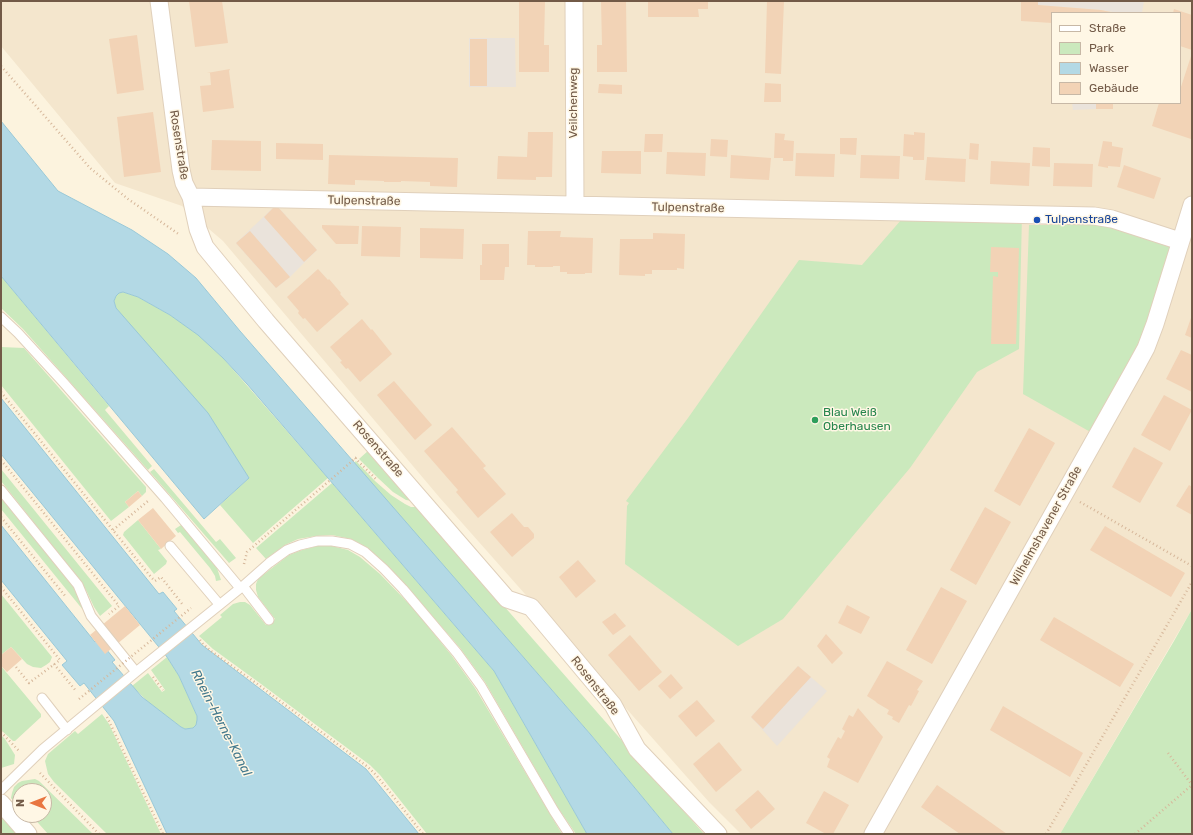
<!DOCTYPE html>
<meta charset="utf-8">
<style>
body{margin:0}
#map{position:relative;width:1193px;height:835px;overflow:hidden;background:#fcf3de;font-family:Rubik,sans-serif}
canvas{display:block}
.frame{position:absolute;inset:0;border:2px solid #725a47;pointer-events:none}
.legend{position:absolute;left:1051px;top:12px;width:130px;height:92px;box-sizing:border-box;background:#fff7e5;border:1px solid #c7b8a6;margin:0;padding:5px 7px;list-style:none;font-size:12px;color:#725a47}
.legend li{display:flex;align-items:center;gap:8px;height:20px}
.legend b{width:20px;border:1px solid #c7b8a6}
.north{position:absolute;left:12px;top:783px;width:40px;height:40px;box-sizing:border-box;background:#fff7e5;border:1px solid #c7b8a6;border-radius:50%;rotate:270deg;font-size:11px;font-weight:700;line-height:16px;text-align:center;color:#725a47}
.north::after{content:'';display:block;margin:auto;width:14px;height:18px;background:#e97641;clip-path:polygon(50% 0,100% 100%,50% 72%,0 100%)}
</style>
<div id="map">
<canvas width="1193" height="835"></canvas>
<div class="frame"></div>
<ul class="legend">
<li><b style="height:5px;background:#fff"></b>Straße</li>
<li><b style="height:11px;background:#cbe9bd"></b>Park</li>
<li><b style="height:11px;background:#b3d9e5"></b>Wasser</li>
<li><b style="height:11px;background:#f2d3b6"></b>Gebäude</li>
</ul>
<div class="north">N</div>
</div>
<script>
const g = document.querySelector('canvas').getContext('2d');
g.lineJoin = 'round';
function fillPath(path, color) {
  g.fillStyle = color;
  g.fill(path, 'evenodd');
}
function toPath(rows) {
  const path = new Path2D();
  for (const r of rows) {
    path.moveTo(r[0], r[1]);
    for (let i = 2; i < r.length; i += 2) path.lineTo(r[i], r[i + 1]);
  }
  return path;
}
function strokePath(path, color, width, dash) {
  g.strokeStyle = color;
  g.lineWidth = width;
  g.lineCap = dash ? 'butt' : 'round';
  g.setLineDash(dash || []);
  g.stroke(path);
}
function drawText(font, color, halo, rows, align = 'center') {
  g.font = font + ' Rubik,sans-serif';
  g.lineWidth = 3;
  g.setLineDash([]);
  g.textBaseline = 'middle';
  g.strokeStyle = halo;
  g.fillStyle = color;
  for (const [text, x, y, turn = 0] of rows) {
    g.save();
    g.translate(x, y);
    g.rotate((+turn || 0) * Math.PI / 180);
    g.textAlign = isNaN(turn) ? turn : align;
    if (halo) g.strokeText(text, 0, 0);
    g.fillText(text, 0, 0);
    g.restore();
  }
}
const residential = toPath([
 [1,1,1192,1,1192,609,1060,834,741,834,709,802,440,498,223,241,182,206,115,183,1,46],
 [1052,13,1180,13,1180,103,1052,103]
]);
const industrial = toPath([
 [1038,1,1144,1,1142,13,1119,13,1101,10,1038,5],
 [469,38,515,38,516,87,469,87],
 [1072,103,1096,103,1096,109,1073,110],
 [276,205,317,250,290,277,276,288,236,243],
 [798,666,827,691,777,746,751,717]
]);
const green = toPath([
 [908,212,1022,214,1019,349,977,372,910,468,783,619,738,646,625,564,627,506,629,503,626,501,688,418,799,260,862,265],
 [1029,225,1105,225,1174,246,1152,322,1094,434,1023,394],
 [1,276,109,406,105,410,152,466,148,470,23,329,1,308],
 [123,292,138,297,170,315,199,335,223,358,328,478,253,543,220,505,249,478,116,308,114,301,116,296,119,293],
 [1,347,24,348,146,487,146,492,142,496,138,491,125,502,129,507,111,521,1,385],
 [369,450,412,501,406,500,393,492,378,478,359,459],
 [356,461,375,481,391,495,405,504,411,507,417,507,704,834,673,834,591,735,354,463],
 [1,469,112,606,100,616,94,607,87,592,82,583,1,481],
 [154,469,216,542,220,539,236,558,229,563,150,472],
 [332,483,494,671,587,834,576,834,558,808,485,682,460,648,422,604,387,566,368,548,351,539,332,535,316,536,298,539,285,545,266,559,256,548],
 [1,496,74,587,83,610,1,509],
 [138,520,161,549,158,550,167,561,166,564,154,574,123,535,124,532],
 [181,525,214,564,217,568,221,580,216,581,215,576,210,568,180,532,178,533,175,529],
 [317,546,332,546,348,550,360,557,380,574,414,609,452,656,475,688,562,834,427,834,380,775,370,765,257,681,213,649,199,636,222,617,220,615,233,604,240,602,245,602,250,605,266,625,275,619,258,597,256,590,256,584,258,579,272,568,289,555,302,550],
 [1,594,52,657,50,662,46,665,41,668,33,667,27,664,11,647,1,655],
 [1192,609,1192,834,1060,834,1174,641],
 [167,657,179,676,197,716,198,720,196,725,193,728,185,729,181,727,149,703,132,686,148,673,162,692,165,690,151,670],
 [1,666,41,714,41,717,15,741,13,741,1,730],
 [102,714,109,724,161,834,107,834,54,782,48,774,45,761,48,754,75,731,78,734],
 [1,735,5,739,15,755,14,764,1,768],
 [35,779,39,781,93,834,48,834,31,815,44,815,44,791,20,791,20,808,18,807,11,798,12,793,14,787,18,783,22,781],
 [1,813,20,834,1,834]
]);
const water = toPath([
 [1,121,58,191,132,230,168,254,196,278,240,331,591,735,673,834,587,834,494,671,247,384,223,358,198,335,170,315,138,297,123,292,119,293,116,296,114,301,116,308,208,413,249,478,204,519,1,276,1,121],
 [1,398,159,594,163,592,177,609,174,611,202,645,366,769,419,834,167,834,114,721,84,683,80,686,62,665,67,661,1,580,1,525,95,642,98,639,115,660,112,662,142,697,181,727,185,729,193,728,196,725,197,720,197,716,179,676,167,657,1,454,1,398]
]);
const building = toPath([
 [189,1,222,1,228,43,195,47],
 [519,1,545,1,544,45,549,45,549,72,519,72],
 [601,1,626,1,627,72,597,72,597,45,602,45],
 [648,1,708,1,708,9,698,9,699,17,648,17],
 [767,1,784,1,781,74,765,73],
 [1021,1,1038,1,1038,5,1101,10,1115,13,1052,13,1052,23,1021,21],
 [1174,9,1192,15,1192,50,1180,46,1180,13,1173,13],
 [137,35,144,90,117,94,109,39],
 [470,39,487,39,487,86,470,86],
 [1192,53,1192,134,1191,139,1152,126,1159,103,1180,103,1180,90],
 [230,69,229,71,234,108,203,112,200,86,211,85,210,73,207,73],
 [765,83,781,84,781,102,764,102],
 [599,84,622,85,622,94,598,93],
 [1096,103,1113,103,1113,109,1096,109],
 [153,112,161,172,124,177,117,117],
 [528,132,553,132,552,177,536,177,536,180,497,179,498,156,527,157],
 [914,132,925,133,924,160,913,160,913,157,903,156,904,134,914,135],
 [775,133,785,134,784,140,794,141,793,161,783,161,783,158,774,158],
 [645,134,663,134,662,152,644,152],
 [840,138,857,138,856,155,840,154],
 [711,139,728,140,727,157,710,156],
 [212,140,261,141,261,171,211,170],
 [1103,141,1112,142,1112,146,1123,148,1120,167,1108,166,1108,168,1098,166],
 [276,143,323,144,323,160,276,159],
 [970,143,979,144,978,160,969,159],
 [1033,147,1050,148,1050,167,1032,166],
 [602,151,641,151,641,174,601,173],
 [667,152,706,153,705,176,666,174],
 [796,153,835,154,834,177,795,176],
 [329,155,458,158,457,187,430,186,430,182,401,181,401,182,384,182,384,181,355,180,355,185,328,184],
 [731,155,771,158,769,180,730,178],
 [861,155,900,156,899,179,860,178],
 [927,157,966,159,965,182,925,180],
 [991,161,1030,163,1029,186,990,184],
 [1054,163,1093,164,1092,187,1053,186],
 [1124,165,1161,178,1154,199,1117,187],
 [276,205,317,250,304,262,264,217],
 [322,225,359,226,358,244,336,244,322,228],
 [362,226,401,227,400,257,361,256],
 [420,228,464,229,463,259,420,258],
 [250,231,290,277,276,288,236,243],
 [528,231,561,231,560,237,593,238,592,273,585,273,585,274,567,274,567,272,560,272,560,266,553,266,553,267,535,267,535,265,527,265],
 [653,233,685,234,684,269,677,268,677,270,652,270,652,274,645,274,645,276,619,275,620,239,653,239],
 [482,244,509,244,509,267,505,267,504,280,480,280,480,265,482,265],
 [991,247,1019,248,1016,344,991,344,993,276,998,277,998,272,990,272],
 [318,269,328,280,329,279,341,293,340,294,349,304,317,332,305,318,303,319,298,313,299,311,287,297],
 [1192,315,1192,338,1185,335],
 [362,319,371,330,372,329,392,354,360,382,348,368,346,369,340,362,342,361,330,347],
 [1181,350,1192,355,1192,392,1166,379],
 [394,381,432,425,415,440,377,395],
 [1164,395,1192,410,1170,451,1141,435],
 [452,427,486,466,483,468,506,494,478,518,456,492,458,490,424,451],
 [1029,428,1055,443,1020,506,994,491],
 [1134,447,1163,463,1140,503,1112,487],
 [1189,485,1192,487,1192,515,1176,506],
 [138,491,142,496,129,507,125,502],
 [985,507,1011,522,976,585,950,570],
 [153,508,176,536,161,549,138,520],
 [512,513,524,527,528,527,534,534,534,538,512,557,490,532],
 [1105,526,1185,573,1171,597,1090,550],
 [578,560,596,581,576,598,559,577],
 [941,587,967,601,932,664,906,650],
 [847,605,870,617,861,634,838,623],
 [125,606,140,625,105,654,90,635],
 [615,613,626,626,613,635,602,622],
 [1054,617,1134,664,1120,687,1040,640],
 [826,634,843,653,832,664,817,646],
 [630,635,662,672,639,691,608,655],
 [11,647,22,659,7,672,1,666,1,655],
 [887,661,923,681,917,690,919,691,911,706,909,705,899,723,892,719,893,717,887,714,889,710,877,703,875,701,867,696],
 [798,666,811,677,763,729,751,717],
 [671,674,683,688,670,699,658,686],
 [697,700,715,721,696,737,678,716],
 [1003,706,1083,753,1070,777,990,730],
 [858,708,883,737,858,783,827,767,830,759,827,757,838,737,841,739,845,731,842,729,849,715,853,717],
 [719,742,742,770,716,792,693,764],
 [937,785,983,817,1007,834,960,834,921,807],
 [758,790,775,809,751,829,735,810],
 [824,791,849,805,833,834,826,834,806,823]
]);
const path = toPath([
 [1,66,90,168,128,199,180,235],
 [1,392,151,577,155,581,161,577,183,605],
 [355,458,377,480],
 [1,460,119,606,109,614],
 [1080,502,1192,566],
 [1,517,66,597],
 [113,530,148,501],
 [244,564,247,552,358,456],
 [1,587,60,660,29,683,16,667],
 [200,640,203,644,211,651,256,683,368,767,377,776,423,834],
 [54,664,76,691],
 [153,677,163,690],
 [107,717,163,834],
 [1,732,20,752],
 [1168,753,1192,785],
 [40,773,99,834],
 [1046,834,1192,582],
 [1135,834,1192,785]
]);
const lane = toPath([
 [1,317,18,333,63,382,165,498,240,588],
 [1,490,78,585,91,616,136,672],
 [170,546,219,604],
 [243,586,269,620],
 [42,698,67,730],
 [1,790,43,749,136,672,243,586,269,563,287,550,300,545,317,541,332,541,350,544,365,552,384,569,403,589,457,653,481,686,554,811,569,834]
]);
const street = toPath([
 [159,1,181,170,184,183,191,197,198,229,205,247,266,321,507,599,531,607,613,705,637,749,718,834],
 [574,1,575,205],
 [191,197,1094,216,1112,219,1180,241],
 [1,803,28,834],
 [873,834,1134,370,1146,348,1155,324,1192,205]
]);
const pathBridge = toPath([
 [79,699,191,608]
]);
const markers = [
 [1037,220,4,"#1a4fb4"],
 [815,420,4,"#2e9e5b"]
];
const streetNames = [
 ["Veilchenweg",574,103,-90],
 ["Rosenstraße",179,145,81],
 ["Tulpenstraße",364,201,1],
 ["Tulpenstraße",688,208,1],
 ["Rosenstraße",378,449,49],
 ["Wilhelmshavener Straße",1046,526,-61],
 ["Rosenstraße",595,686,52]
];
const transitNames = [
 ["Tulpenstraße",1045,220]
];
const leisureNames = [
 ["Blau Weiß",823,413],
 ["Oberhausen",823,427]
];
const waterNames = [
 ["Rhein-Herne-Kanal",221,723,63]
];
fillPath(residential, '#f4e6cd');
fillPath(industrial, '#eae3db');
fillPath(green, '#cbe9bd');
fillPath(water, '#b3d9e5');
strokePath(water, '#99c8d7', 1);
fillPath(building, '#f2d3b6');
strokePath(lane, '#e0d0bb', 11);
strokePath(street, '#e0d0bb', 19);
strokePath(path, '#d6b79a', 2.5, [1, 3]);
strokePath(lane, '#fff', 9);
strokePath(street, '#fff', 17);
strokePath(pathBridge, '#d6b79a', 2.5, [1, 3]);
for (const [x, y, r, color] of markers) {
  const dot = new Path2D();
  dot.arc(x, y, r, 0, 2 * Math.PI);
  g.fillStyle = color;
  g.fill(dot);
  strokePath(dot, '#fff7e5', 1.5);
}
drawText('12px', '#725a47', '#fff7e5', streetNames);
drawText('12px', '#164399', '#fff7e5', transitNames, 'left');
drawText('12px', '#27864d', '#fff7e5', leisureNames, 'left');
drawText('italic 13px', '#43798d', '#fff7e5', waterNames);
</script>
